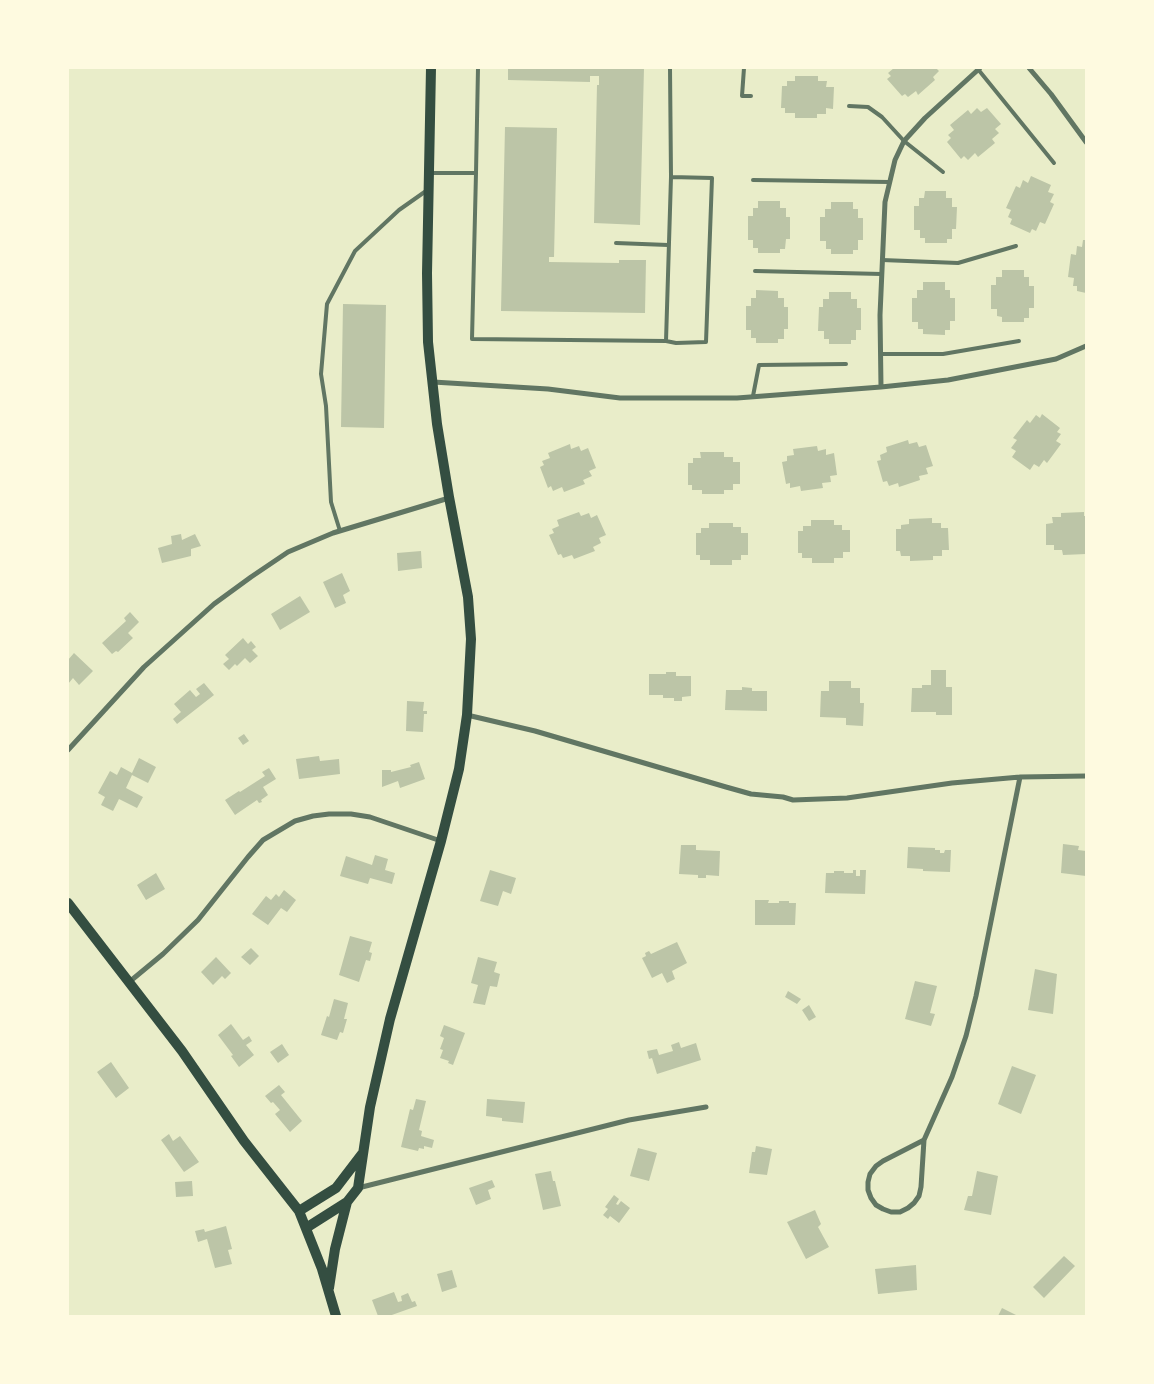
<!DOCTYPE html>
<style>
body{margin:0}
#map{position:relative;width:1154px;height:1384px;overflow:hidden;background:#e9edc9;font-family:"DejaVu Sans",sans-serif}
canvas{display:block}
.frame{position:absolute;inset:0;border:69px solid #fefae0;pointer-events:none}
</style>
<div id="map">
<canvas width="1154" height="1384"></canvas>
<div class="frame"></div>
</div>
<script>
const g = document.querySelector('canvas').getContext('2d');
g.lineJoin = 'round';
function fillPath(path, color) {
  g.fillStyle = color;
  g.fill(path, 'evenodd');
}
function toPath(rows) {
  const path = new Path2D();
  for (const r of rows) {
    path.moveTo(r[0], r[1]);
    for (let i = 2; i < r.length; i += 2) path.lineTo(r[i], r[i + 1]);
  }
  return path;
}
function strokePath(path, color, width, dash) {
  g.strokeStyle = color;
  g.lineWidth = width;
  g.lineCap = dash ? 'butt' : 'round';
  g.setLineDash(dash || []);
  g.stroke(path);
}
const building = toPath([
 [508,68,644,68,640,225,594,223,597,85,599,85,599,76,590,76,590,82,508,80],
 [894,68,936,68,939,71,933,77,935,80,918,95,916,91,908,97,905,94,902,96,887,79,891,76,888,73],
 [795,76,818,76,818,81,827,81,826,87,834,87,833,109,826,108,826,114,817,114,817,118,795,118,795,113,785,113,785,108,781,108,782,86,787,86,787,81,795,81],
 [977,108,981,112,987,108,1001,124,995,129,999,133,992,139,995,143,978,157,975,153,968,160,964,156,961,159,947,142,951,138,948,135,954,130,950,125,968,110,971,114],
 [505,127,557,128,554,257,549,257,549,262,619,263,619,260,646,260,645,313,501,311],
 [1031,176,1051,185,1048,192,1054,194,1050,202,1054,204,1045,224,1040,222,1036,231,1032,229,1030,233,1010,224,1012,219,1008,217,1011,210,1006,208,1016,186,1020,188,1023,180,1028,183],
 [925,191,946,191,946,198,952,198,952,207,957,207,956,229,952,229,952,239,947,239,947,243,925,243,925,238,920,238,920,230,914,230,914,206,919,206,919,198,924,198],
 [758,201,780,201,780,208,786,208,786,217,790,217,790,239,786,239,785,249,780,249,780,253,758,253,758,248,753,248,753,240,748,240,748,216,753,216,753,208,758,208],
 [831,202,853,202,853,209,858,209,858,218,863,218,863,240,858,240,858,250,853,250,853,254,831,254,831,249,826,249,826,241,820,241,820,217,825,217,825,209,831,209],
 [1083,240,1086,240,1086,293,1077,291,1077,286,1073,286,1074,278,1068,277,1071,254,1076,255,1077,246,1082,247],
 [1002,270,1024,270,1024,277,1029,277,1029,286,1034,286,1034,308,1029,308,1029,318,1024,318,1024,322,1002,322,1002,317,997,316,997,309,991,309,991,285,996,285,996,277,1002,277],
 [923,282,945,282,945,290,950,290,950,298,955,298,955,321,950,321,950,330,945,330,945,335,923,334,923,329,918,329,918,322,912,322,912,298,917,298,917,290,923,290],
 [756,290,778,291,778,298,784,298,784,307,788,307,788,329,784,329,784,339,778,339,778,343,756,343,756,338,751,338,751,330,746,330,746,306,751,306,751,298,756,298],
 [829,292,851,292,851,299,857,299,857,308,861,308,861,330,856,330,856,340,851,340,851,344,829,344,829,339,824,339,824,331,818,331,819,307,823,307,823,299,829,299],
 [343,304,386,305,384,428,341,427],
 [1042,414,1060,428,1057,432,1061,434,1056,441,1061,444,1047,463,1044,460,1039,467,1034,464,1030,470,1012,457,1016,451,1011,448,1017,440,1013,438,1027,420,1030,423,1036,415,1040,418],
 [908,440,909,444,917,442,919,447,926,445,933,466,926,468,928,474,919,476,920,480,899,487,898,483,889,486,887,481,883,482,877,461,881,460,880,455,887,452,886,447],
 [570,444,571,449,579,446,581,451,588,448,596,468,589,471,592,476,583,480,585,484,564,492,562,487,553,491,551,486,548,488,540,467,544,465,542,461,550,458,548,453],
 [817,446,818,451,826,449,826,455,834,453,837,475,830,476,831,482,822,483,823,488,801,491,800,486,790,488,790,483,786,484,782,462,787,461,787,456,794,455,793,449],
 [700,452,724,452,724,457,733,457,733,462,740,462,740,484,733,484,733,490,724,490,724,494,702,494,702,490,692,490,692,485,688,485,688,463,693,463,693,458,701,458],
 [579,512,581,516,589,513,591,518,597,515,606,535,599,538,601,543,593,547,595,551,574,559,572,555,563,558,561,554,558,555,549,535,554,533,552,529,559,526,557,520],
 [1084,512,1084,516,1086,516,1086,554,1063,555,1062,550,1054,550,1054,545,1046,545,1046,524,1053,523,1052,517,1061,517,1061,513],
 [932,518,932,523,941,523,941,528,948,528,949,550,942,550,942,556,933,556,933,560,910,561,910,556,901,556,900,551,896,551,896,529,901,529,901,525,909,524,909,519],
 [811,520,834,520,834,525,842,525,842,530,850,530,850,552,843,552,843,558,834,558,834,563,812,563,812,558,802,558,802,553,798,553,798,531,803,531,803,526,811,526],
 [709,523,733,523,733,527,741,527,741,533,748,533,748,555,741,555,741,560,732,560,732,565,710,565,710,560,700,560,700,555,696,555,696,533,701,533,701,528,709,528],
 [181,534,182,540,195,534,201,546,191,549,191,556,162,563,158,548,172,544,171,536],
 [421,551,422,568,398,571,397,553],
 [342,573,350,591,343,595,346,603,335,608,323,582],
 [300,596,310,612,280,630,271,614],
 [130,612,139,622,128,633,133,638,118,652,116,651,112,654,102,643,126,621,124,618],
 [243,638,248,644,251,641,256,647,252,650,258,656,250,663,245,658,237,666,235,664,229,670,223,664,229,659,225,655],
 [74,653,93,671,79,685,73,678,68,684,68,660],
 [931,670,946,670,946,687,952,687,952,715,936,715,936,712,911,712,912,688,922,688,922,685,931,685],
 [666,672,676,672,676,676,691,676,691,696,682,697,682,701,674,701,674,698,663,698,663,695,649,695,649,674,666,674],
 [829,681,851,681,851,688,860,688,860,703,864,703,863,726,846,725,846,718,820,717,821,691,829,691],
 [204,683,214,695,177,724,173,719,181,712,174,704,190,690,196,697,200,694,196,689],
 [742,687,752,688,752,691,767,691,767,711,725,710,726,690,742,690],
 [407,701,424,702,423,711,427,711,427,714,424,714,423,732,406,731],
 [244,734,249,741,243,745,238,738],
 [319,756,320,761,339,759,340,774,299,779,296,759],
 [139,758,156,767,148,783,132,775,126,788,143,797,137,808,119,799,113,811,101,805,105,797,98,793,110,771,117,775,121,767,132,773],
 [419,762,425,779,400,788,398,781,382,787,382,770,391,770,391,772,411,767,410,765],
 [269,768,276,779,263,787,268,795,261,800,262,802,259,803,257,800,235,815,225,800,239,791,240,792,265,776,262,772],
 [1063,844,1079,846,1078,850,1086,851,1086,876,1061,873],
 [681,845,696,845,696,850,720,851,719,876,706,875,706,878,698,878,698,875,679,874],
 [908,847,935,848,935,850,940,850,940,853,944,853,945,850,951,850,950,872,923,871,923,869,907,868],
 [375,855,388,859,385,870,395,873,392,884,370,878,368,884,340,876,346,856,372,865],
 [490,870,516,878,511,894,503,891,498,906,480,901],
 [853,870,856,870,856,876,860,876,860,870,866,870,865,894,825,893,826,873,834,873,834,871,844,871,844,873,853,873],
 [156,873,165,889,146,900,137,885],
 [284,890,296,900,287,912,281,908,268,925,252,914,266,896,271,900,276,894,279,897],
 [755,900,769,900,768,903,779,903,779,901,789,901,789,903,796,903,795,925,755,925],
 [350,936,372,942,369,952,372,953,370,961,366,960,359,982,339,975],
 [677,942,687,963,672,971,675,979,667,983,662,973,652,978,642,958,646,956,645,953,649,951,651,954],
 [251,948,259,956,250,965,241,957],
 [216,957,231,973,225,979,222,976,213,985,201,972],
 [478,957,497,962,494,972,500,974,497,987,490,986,485,1005,473,1003,478,985,471,983],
 [1035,969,1057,974,1053,1014,1028,1010],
 [915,981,937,986,930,1013,935,1014,931,1026,905,1019],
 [788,991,801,999,797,1004,785,997],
 [334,999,348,1003,344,1019,347,1019,343,1033,340,1032,337,1040,321,1035,327,1016,329,1017],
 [809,1005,816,1017,809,1021,802,1010],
 [231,1024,243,1040,249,1036,252,1041,246,1045,254,1055,239,1067,231,1056,233,1055,218,1035],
 [444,1025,465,1033,453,1065,448,1063,449,1061,440,1058,443,1050,440,1049,444,1038,440,1036],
 [679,1042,681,1048,696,1043,701,1060,657,1074,652,1058,649,1059,647,1051,657,1049,659,1055,673,1051,671,1045],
 [282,1044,289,1055,278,1063,270,1052],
 [111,1062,129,1088,116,1098,97,1072],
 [1012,1066,1036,1075,1021,1114,998,1104],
 [279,1085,285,1092,281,1095,302,1121,290,1132,275,1114,280,1110,273,1102,271,1103,265,1096],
 [416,1099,426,1101,419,1130,422,1131,421,1136,434,1140,432,1148,424,1146,424,1149,419,1148,418,1151,401,1147,410,1109,413,1110],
 [487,1099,525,1102,523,1123,502,1121,502,1118,486,1116],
 [169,1134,173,1141,180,1136,199,1162,184,1172,161,1140],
 [756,1146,772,1149,767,1175,749,1173,752,1152,755,1152],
 [638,1148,657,1153,649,1181,630,1176],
 [551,1171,553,1181,555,1181,561,1206,543,1210,535,1174],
 [977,1171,998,1176,991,1215,964,1210,968,1196,972,1196],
 [492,1180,495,1187,488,1190,491,1199,476,1205,469,1188],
 [192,1181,193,1196,176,1197,175,1182],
 [614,1195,619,1199,616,1204,618,1205,621,1201,630,1208,619,1223,610,1216,608,1219,603,1215,608,1209,605,1207],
 [815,1210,821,1224,818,1227,829,1247,806,1259,787,1222],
 [226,1226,232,1249,228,1250,232,1264,215,1268,207,1239,198,1242,195,1231,204,1229,205,1232],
 [1064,1256,1075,1266,1044,1298,1033,1287],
 [916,1265,917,1290,878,1294,875,1269],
 [452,1270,457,1287,442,1292,437,1274],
 [394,1292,398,1302,402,1301,401,1296,408,1293,412,1302,415,1301,417,1306,389,1316,378,1316,372,1300],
 [1002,1308,1018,1316,998,1316]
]);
const service = toPath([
 [744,68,742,96,751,96],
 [977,68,1054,163],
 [849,106,868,107,882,117,904,141,943,172],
 [430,173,476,173,472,339,666,341,671,177,670,68],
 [476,173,478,68],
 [753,180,889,182],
 [616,243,668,245],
 [882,260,958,263,1016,246],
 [755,271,882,274],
 [666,341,676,343,706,342,712,178,671,177],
 [881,354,943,354,1019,341],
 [753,396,759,365,846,364],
 [340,531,331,502,326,406,321,374,327,304,355,251,399,210,426,191]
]);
const minor = toPath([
 [1029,68,1051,94,1086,142],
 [433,382,548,389,620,398,737,398,881,387,948,380,1056,359,1086,346],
 [881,387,880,315,885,202,895,160,904,141,925,118,980,68],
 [467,715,535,731,726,787,751,794,783,797,793,800,847,798,952,783,1020,777,1086,776],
 [68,750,144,667,214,604,251,577,288,552,333,533,449,498],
 [128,983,163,954,198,920,248,857,263,840,295,821,313,816,329,814,351,814,370,817,441,841],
 [924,1140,921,1187,919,1196,914,1203,908,1208,900,1212,891,1212,883,1209,876,1205,871,1198,868,1190,868,1182,870,1174,876,1166,883,1161,924,1140,952,1077,966,1036,976,996,1020,777],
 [358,1188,629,1120,706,1107]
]);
const secondary = toPath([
 [68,903,182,1051,244,1141,299,1211,322,1269,336,1316],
 [299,1211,336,1188,362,1154],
 [306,1228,347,1202,358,1188,370,1107,390,1019,441,841,459,769,467,715,471,639,468,597,449,497,437,424,428,342,427,273,431,68],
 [329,1288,335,1249,347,1202]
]);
fillPath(building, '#bcc5a7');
strokePath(service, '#617663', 4);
strokePath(minor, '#617663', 5);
strokePath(secondary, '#344e41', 10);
</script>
